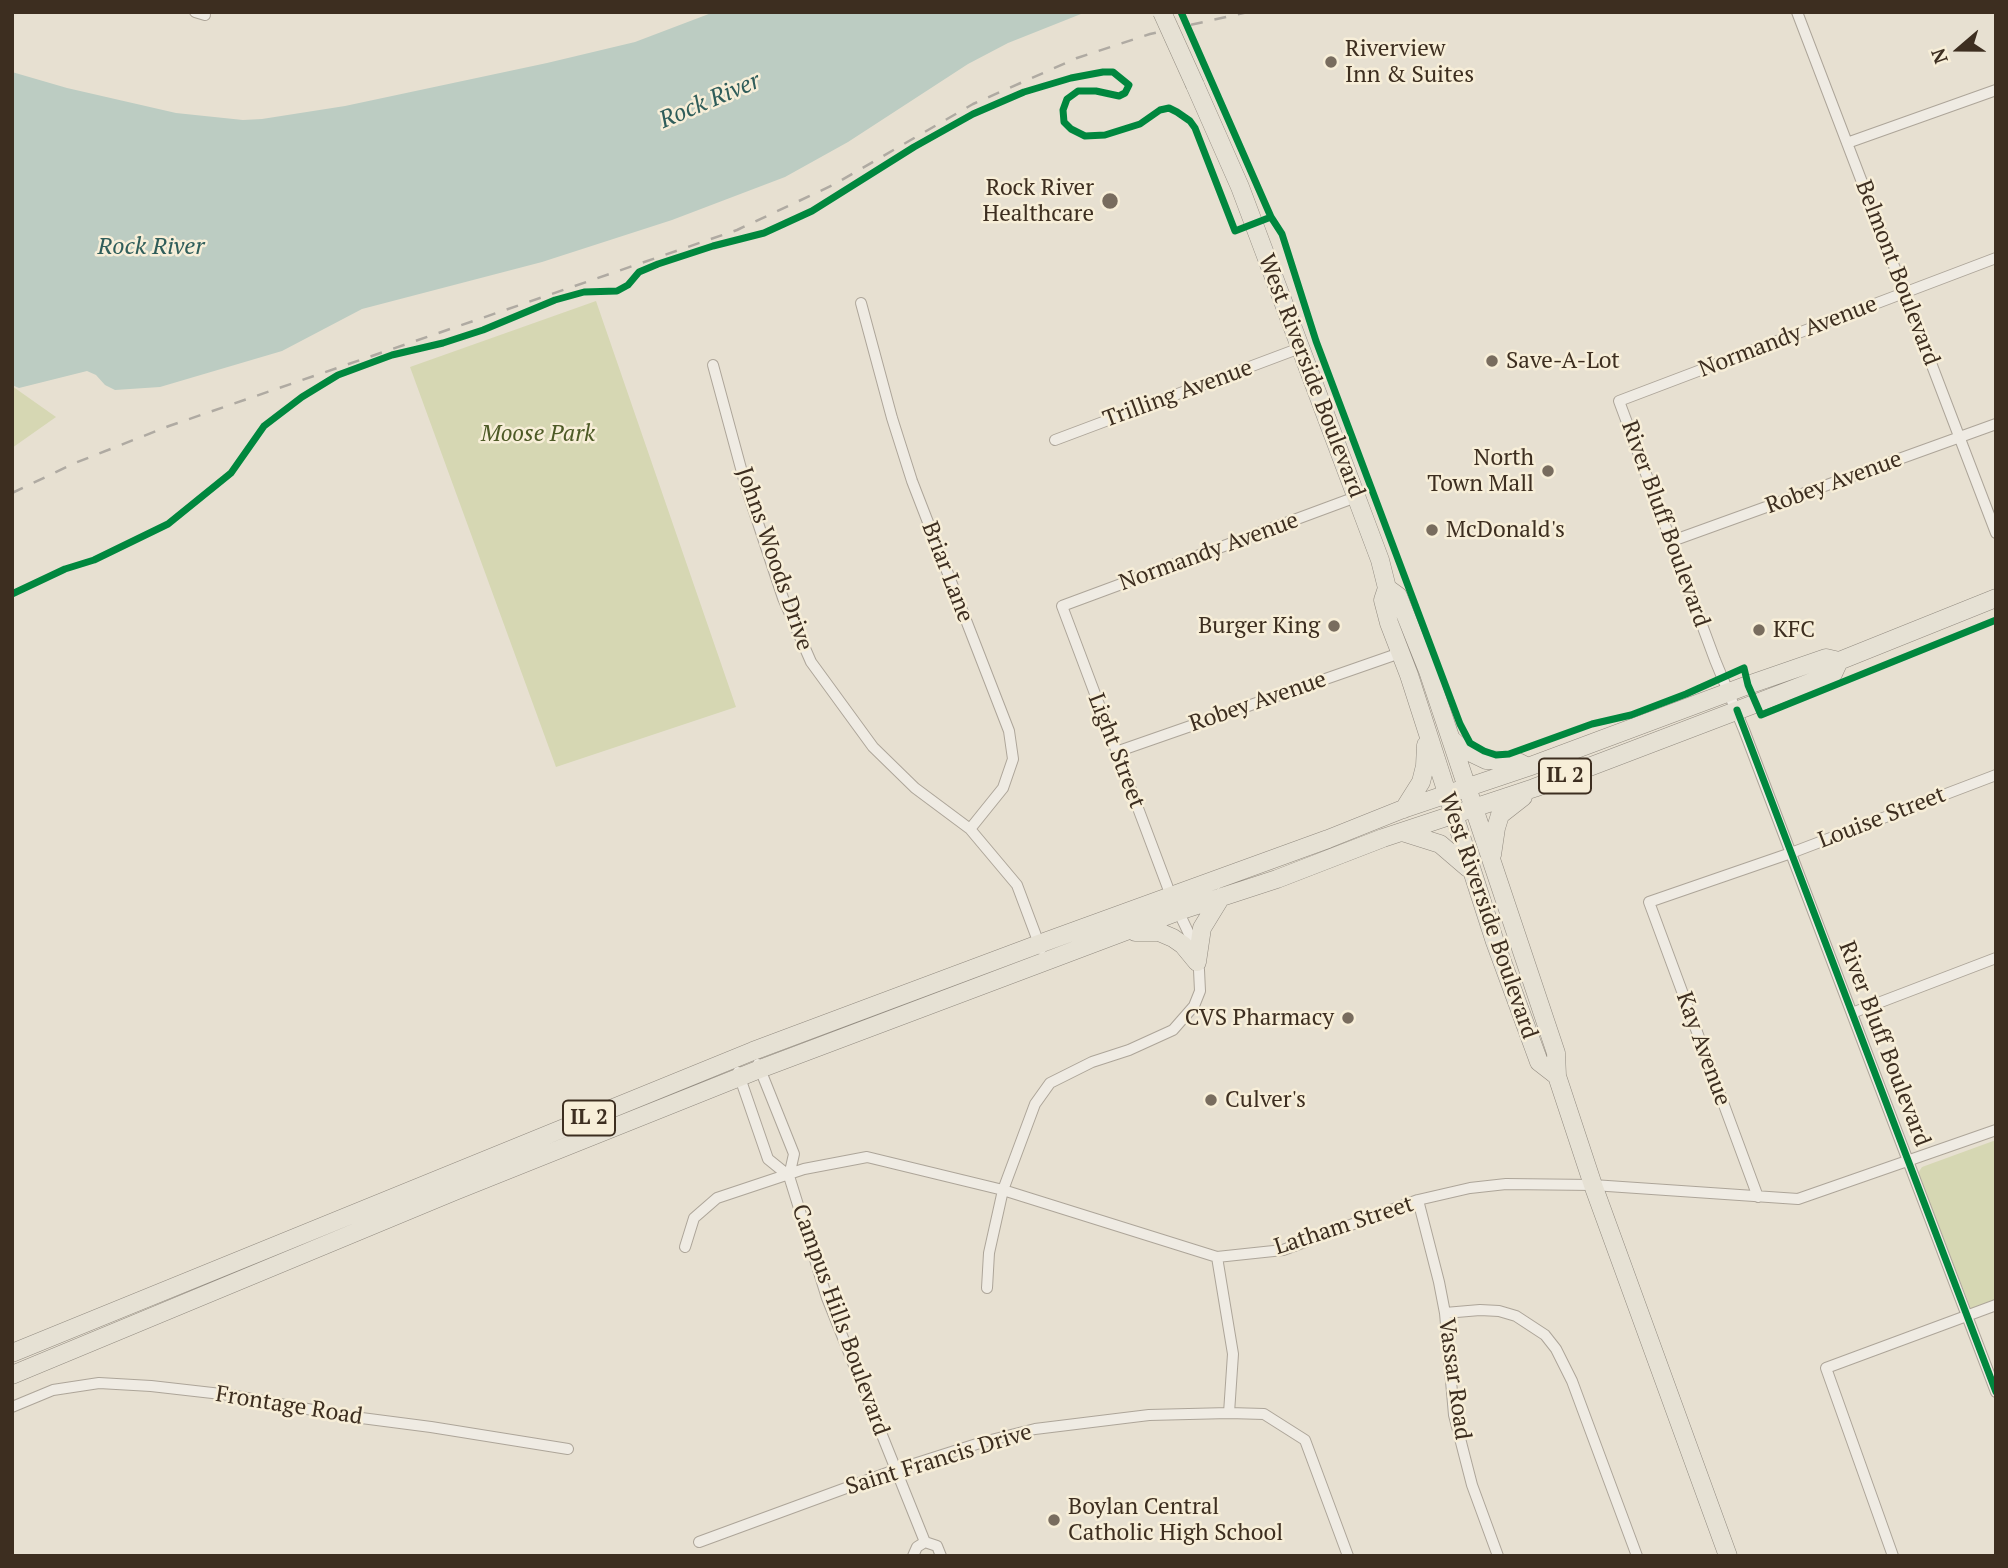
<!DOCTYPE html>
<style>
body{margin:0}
#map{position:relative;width:2008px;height:1568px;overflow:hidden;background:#e7e0d1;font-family:"PT Serif",serif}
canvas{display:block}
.frame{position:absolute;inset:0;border:14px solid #3d2e20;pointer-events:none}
.north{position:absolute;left:1924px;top:14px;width:70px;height:70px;-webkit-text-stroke:5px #f7eed8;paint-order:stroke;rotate:250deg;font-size:19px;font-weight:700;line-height:28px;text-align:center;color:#3d2e20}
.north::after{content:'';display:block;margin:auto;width:24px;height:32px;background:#3d2e20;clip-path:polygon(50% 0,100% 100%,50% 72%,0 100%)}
</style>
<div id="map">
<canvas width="2008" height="1568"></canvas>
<div class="frame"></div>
<div class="north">N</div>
</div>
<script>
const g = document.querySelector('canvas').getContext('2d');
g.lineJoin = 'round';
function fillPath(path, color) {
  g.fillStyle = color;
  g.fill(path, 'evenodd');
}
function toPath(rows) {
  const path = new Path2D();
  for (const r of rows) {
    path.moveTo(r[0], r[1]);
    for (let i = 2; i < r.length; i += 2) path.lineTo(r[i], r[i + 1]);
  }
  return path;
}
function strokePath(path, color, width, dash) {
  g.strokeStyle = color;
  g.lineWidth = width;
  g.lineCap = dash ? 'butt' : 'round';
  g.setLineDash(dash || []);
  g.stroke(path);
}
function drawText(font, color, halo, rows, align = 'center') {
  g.font = font + ' "PT Serif",serif';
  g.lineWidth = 5;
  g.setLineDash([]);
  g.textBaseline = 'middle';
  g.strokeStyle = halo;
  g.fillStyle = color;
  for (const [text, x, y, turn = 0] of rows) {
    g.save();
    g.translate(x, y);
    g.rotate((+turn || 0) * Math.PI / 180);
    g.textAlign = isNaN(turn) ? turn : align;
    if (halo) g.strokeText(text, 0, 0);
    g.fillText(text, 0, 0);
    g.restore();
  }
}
const green = toPath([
 [596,301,736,707,556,767,410,367],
 [12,386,56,417,12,448],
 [1996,1140,1996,1302,1971,1309,1918,1173,1922,1167]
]);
const water = toPath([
 [714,12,1086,12,1008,43,968,64,848,142,785,177,672,220,542,262,362,309,282,351,160,387,115,390,105,385,96,375,87,371,19,388,12,385,12,72,67,88,176,113,243,120,262,119,345,106,547,63,635,42]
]);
const minor = toPath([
 [195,12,205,15],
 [1797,12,1996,533],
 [1847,143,1996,90],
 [1996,258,1619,401,1715,660,1744,730,1996,1392],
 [861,303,892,418,912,481,1009,731,1013,759,1003,788,970,829],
 [713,365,746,487,783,598,811,662,873,747,915,788,970,829,1017,885,1041,949],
 [1055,440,1300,348],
 [1672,541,1996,424],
 [1116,752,1400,653],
 [1852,1013,1996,958],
 [758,1064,794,1154,789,1176,827,1298,925,1542],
 [738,1072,768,1159,789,1176],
 [1758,1197,1649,902,1791,853,1996,775],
 [1418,1200,1439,1282,1445,1313,1454,1415,1472,1485,1498,1556],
 [685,1247,694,1218,717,1198,804,1169,867,1157,1003,1190,1217,1257,1283,1250,1418,1200,1470,1188,1506,1184,1593,1185,1798,1199,1996,1130],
 [1217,1257,1233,1354,1229,1413],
 [987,1288,989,1253,1003,1190,1035,1104,1050,1083,1092,1062,1129,1050,1173,1030,1194,1006,1200,991,1199,970,1191,938,1171,896,1062,606,1356,497],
 [1445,1313,1480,1310,1499,1311,1516,1316,1545,1335,1556,1349,1572,1381,1637,1556],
 [12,1407,53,1390,99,1383,151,1386,230,1395,346,1416,431,1427,568,1449],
 [699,1542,895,1470,983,1442,1035,1429,1149,1415,1229,1413,1264,1414,1305,1440,1348,1556],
 [913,1556,917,1547,925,1542,937,1546,941,1556],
 [1893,1556,1826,1368,1996,1305]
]);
const primary = toPath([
 [1195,85,1240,187,1380,560,1387,588,1383,600,1389,623,1409,675,1495,942,1539,1062,1557,1076],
 [1387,588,1398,596,1428,671,1556,1053,1557,1076,1593,1185,1728,1556],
 [1451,739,1461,748,1486,760,1516,761,1528,767],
 [1404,809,1421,782,1425,766,1426,745],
 [1402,832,1440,844,1468,868],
 [1492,855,1496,828,1500,815,1523,797],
 [1135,932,1159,932,1173,938,1183,945,1197,962],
 [1197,962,1202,928,1221,897],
 [12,1353,753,1051,1039,944,1328,839,1403,809,1528,767,1748,685,1826,658,1839,661,1996,598],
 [12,1375,455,1191,760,1069,1179,911,1277,879,1383,838,1534,788,1833,674,1839,661]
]);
const rail = toPath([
 [12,493,75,463,169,426,737,230,833,185,973,104,1077,58,1150,34,1248,12]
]);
const primaryBridge = toPath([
 [1162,12,1195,85]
]);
const cycleway = toPath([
 [1271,217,1282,234,1316,341,1460,724,1470,743,1484,751,1496,755,1509,754,1592,724,1631,715,1686,694,1744,668,1748,685,1761,715,1996,620],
 [12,594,65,569,94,560,168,524,231,473,264,426,302,397,338,375,392,355,443,343,483,330,555,300,584,292,617,291,628,285,639,272,658,264,713,246,764,233,812,211,914,147,973,114,1024,92,1071,78,1103,72,1113,72,1129,85,1125,93,1119,96,1096,91,1078,91,1067,99,1063,110,1064,122,1071,129,1085,136,1105,135,1140,124,1160,110,1169,108,1177,112,1190,121,1195,128,1235,231,1271,217,1181,12],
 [1737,710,1996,1392]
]);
const markers = [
 [1331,62,7,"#786c5e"],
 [1110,201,9,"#786c5e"],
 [1492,361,7,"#786c5e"],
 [1548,471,7,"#786c5e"],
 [1432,530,7,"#786c5e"],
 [1334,626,7,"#786c5e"],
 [1759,630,7,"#786c5e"],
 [1348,1018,7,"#786c5e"],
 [1211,1100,7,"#786c5e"],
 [1054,1520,7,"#786c5e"]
];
const shields = [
 [1565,776,52],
 [589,1118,52]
];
const shieldNames = [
 ["IL 2",1565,776],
 ["IL 2",589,1118]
];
const poiNames = [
 ["Riverview",1345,49],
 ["Inn & Suites",1345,75],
 ["Rock River",1094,188,"right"],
 ["Healthcare",1094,214,"right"],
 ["Save-A-Lot",1506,361],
 ["North",1534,458,"right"],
 ["Town Mall",1534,484,"right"],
 ["McDonald's",1446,530],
 ["Burger King",1320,626,"right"],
 ["KFC",1773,630],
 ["CVS Pharmacy",1334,1018,"right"],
 ["Culver's",1225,1100],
 ["Boylan Central",1068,1507],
 ["Catholic High School",1068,1533]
];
const streetNames = [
 ["Belmont Boulevard",1897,273,69],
 ["Normandy Avenue",1788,337,-21],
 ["West Riverside Boulevard",1311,376,69],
 ["Trilling Avenue",1178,394,-20],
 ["Robey Avenue",1834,483,-20],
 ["River Bluff Boulevard",1665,524,70],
 ["Normandy Avenue",1209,552,-20],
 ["Johns Woods Drive",774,559,71],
 ["Briar Lane",947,572,69],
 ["Robey Avenue",1258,702,-19],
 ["Light Street",1116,751,69],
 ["Louise Street",1882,818,-21],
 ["West Riverside Boulevard",1488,916,71],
 ["River Bluff Boulevard",1884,1044,69],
 ["Kay Avenue",1703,1049,70],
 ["Latham Street",1344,1226,-18],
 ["Campus Hills Boulevard",840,1320,70],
 ["Vassar Road",1454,1379,82],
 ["Frontage Road",289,1406,9],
 ["Saint Francis Drive",939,1460,-17]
];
const parkNames = [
 ["Moose Park",538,434]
];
const waterNames = [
 ["Rock River",710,101,-23],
 ["Rock River",151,247]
];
fillPath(green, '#d6d7b3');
fillPath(water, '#bcccc2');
strokePath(minor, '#ada599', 12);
strokePath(primary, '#928b80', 19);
strokePath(minor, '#efebe3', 10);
strokePath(primary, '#e6e1d4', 18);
strokePath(rail, '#afaaa2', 2.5, [12, 12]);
strokePath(primaryBridge, '#928b80', 19, []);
strokePath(primaryBridge, '#e6e1d4', 18);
strokePath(cycleway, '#00873e', 7);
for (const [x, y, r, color] of markers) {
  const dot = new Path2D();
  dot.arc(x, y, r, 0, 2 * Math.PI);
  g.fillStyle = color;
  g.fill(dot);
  strokePath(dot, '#f7eed8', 2.5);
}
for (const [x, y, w] of shields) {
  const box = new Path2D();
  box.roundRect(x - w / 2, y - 17.5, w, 35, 5);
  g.fillStyle = '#f7eed8';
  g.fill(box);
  strokePath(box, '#3d2e20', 2);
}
drawText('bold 21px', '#3d2e20', null, shieldNames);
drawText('23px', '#3d2e20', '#f7eed8', poiNames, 'left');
drawText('23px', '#3d2e20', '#f7eed8', streetNames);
drawText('italic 23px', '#4d5a26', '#f7eed8', parkNames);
drawText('italic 24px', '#2f5d5a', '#f7eed8', waterNames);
</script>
